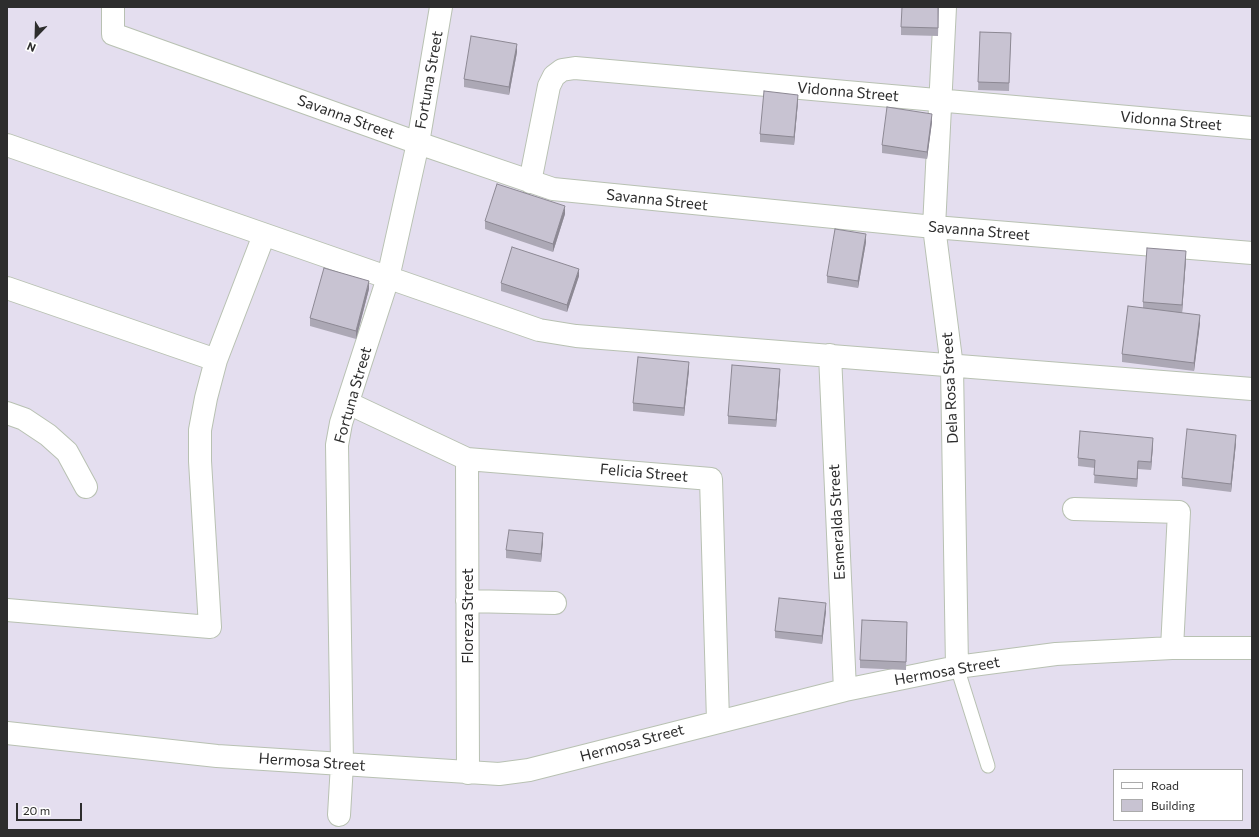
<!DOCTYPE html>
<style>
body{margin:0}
#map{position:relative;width:1259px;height:837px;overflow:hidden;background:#e4deef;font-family:Commissioner,sans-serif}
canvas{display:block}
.frame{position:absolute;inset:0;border:8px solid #2d2d2d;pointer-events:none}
.legend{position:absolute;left:1113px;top:769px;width:130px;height:52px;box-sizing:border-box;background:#fff;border:1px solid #ababab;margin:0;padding:5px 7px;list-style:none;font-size:12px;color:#2d2d2d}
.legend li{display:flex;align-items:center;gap:8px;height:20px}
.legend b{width:20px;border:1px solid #ababab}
.north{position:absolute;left:16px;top:16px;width:40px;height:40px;-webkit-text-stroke:3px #fff;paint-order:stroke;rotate:203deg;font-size:11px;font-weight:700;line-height:16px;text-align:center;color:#2d2d2d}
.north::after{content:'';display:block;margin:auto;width:14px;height:18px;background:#2d2d2d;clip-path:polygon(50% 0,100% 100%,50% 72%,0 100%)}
.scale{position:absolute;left:16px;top:803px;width:66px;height:18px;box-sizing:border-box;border:2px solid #2d2d2d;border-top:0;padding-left:5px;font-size:12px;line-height:14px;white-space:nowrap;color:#2d2d2d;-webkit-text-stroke:3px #fff;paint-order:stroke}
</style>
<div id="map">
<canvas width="1259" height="837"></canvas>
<div class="frame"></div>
<ul class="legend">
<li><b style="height:5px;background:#fff"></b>Road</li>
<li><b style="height:11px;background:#c8c3d2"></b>Building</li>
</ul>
<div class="north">N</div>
<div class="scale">20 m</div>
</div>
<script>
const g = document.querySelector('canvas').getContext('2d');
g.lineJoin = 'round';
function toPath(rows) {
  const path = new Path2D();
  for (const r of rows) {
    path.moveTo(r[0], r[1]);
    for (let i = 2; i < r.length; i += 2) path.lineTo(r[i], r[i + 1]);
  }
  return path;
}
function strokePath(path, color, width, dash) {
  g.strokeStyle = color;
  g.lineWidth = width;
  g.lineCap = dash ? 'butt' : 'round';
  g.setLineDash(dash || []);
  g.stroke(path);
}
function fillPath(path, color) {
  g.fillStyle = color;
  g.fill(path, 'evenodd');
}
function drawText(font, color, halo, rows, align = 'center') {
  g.font = font + ' Commissioner,sans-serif';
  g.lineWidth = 4;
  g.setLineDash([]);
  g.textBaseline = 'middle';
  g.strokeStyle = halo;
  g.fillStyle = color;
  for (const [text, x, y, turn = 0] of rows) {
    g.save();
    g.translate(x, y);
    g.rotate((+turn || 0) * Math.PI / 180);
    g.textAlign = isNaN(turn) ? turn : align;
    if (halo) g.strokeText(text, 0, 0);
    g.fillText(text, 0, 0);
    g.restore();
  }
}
const service = toPath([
 [957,667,988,766]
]);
const minor = toPath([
 [113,7,113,34,418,143,553,189,934,227,1252,253],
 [945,7,934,227,952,367,957,667],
 [7,145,539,330,576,336,1252,389],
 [530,182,549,86,554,76,562,70,575,68,1252,128],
 [7,288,216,360],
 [830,355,845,690],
 [348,403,467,459,711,479,718,721],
 [7,413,24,419,48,435,67,452,86,487],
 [467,459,468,773],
 [1074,509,1179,512,1172,648],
 [467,601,555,603],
 [7,610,210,627,200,461,200,430,206,398,216,360,264,235],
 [7,733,217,756,499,774,529,770,845,690,957,667,1056,654,1172,648,1252,648],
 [339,815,342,764,337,445,341,423,388,278,418,143,441,7]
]);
const wall = toPath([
 [939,7,938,36,901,35,901,27],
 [980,32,1011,33,1009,91,978,90],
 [517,52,509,95,464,87,464,79],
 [798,102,794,145,760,142,760,134],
 [932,122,927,159,882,153,882,145],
 [565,214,553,252,485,229,485,221],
 [866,242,858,288,827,283,827,276],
 [1186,259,1182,313,1200,323,1194,371,1122,362,1122,354,1143,308,1143,302],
 [579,276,567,312,501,291,501,283],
 [369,289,356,339,310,326,310,318],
 [689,370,684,416,633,411,633,403],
 [780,377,776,427,728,424,728,416],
 [1236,443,1231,492,1182,486,1182,478],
 [1153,445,1151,470,1138,469,1137,487,1094,483,1095,468,1078,466,1078,458],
 [543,541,541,562,506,558,506,550],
 [826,611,822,644,775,638,775,631],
 [907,629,906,670,860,668,860,660]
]);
const shadedWall = toPath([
 [517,44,517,52,509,95,509,87],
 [798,95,798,102,794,145,794,137],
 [932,114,932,122,927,159,927,152],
 [565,206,565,214,553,252,553,244],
 [866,234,866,242,858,288,858,281],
 [1186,251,1186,259,1182,313,1182,305],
 [579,269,579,276,567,312,567,305],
 [369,281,369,289,356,339,356,331],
 [1200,315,1200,323,1194,371,1194,363],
 [689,362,689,370,684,416,684,408],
 [780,369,780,377,776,427,776,420],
 [1236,435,1236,443,1231,492,1231,484],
 [1153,438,1153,445,1151,470,1151,462],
 [1138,461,1138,469,1137,487,1137,479],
 [543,533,543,541,541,562,541,554],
 [826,603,826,611,822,644,822,636]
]);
const building = toPath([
 [902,7,938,7,938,28,901,27,902,7],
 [980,32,1011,33,1009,83,978,82,980,32],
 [471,36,517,44,509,87,464,79,471,36],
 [764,91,798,95,794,137,760,134,764,91],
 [887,107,932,114,927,152,882,145,887,107],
 [497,184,565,206,553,244,485,221,497,184],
 [835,229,866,234,858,281,827,276,835,229],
 [512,247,579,269,567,305,501,283,512,247],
 [1147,248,1186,251,1182,305,1143,302,1147,248],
 [324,268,369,281,356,331,310,318,324,268],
 [1128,306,1200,315,1194,363,1122,354,1128,306],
 [638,357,689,362,684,408,633,403,638,357],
 [732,365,780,369,776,420,728,416,732,365],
 [1187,429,1236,435,1231,484,1182,478,1187,429],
 [1080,431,1153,438,1151,462,1138,461,1137,479,1094,475,1095,460,1078,458,1080,431],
 [509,530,543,533,541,554,506,550,509,530],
 [779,598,826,603,822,636,775,631,779,598],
 [862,620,907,622,906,662,860,660,862,620]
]);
const streetNames = [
 ["Fortuna Street",429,80,-80],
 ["Vidonna Street",848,92,5],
 ["Savanna Street",346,117,20],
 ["Vidonna Street",1171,121,5],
 ["Savanna Street",657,200,6],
 ["Savanna Street",979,231,5],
 ["Dela Rosa Street",950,388,-93],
 ["Fortuna Street",353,395,-74],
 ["Felicia Street",644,473,5],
 ["Esmeralda Street",837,522,-93],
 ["Floreza Street",468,616,-90],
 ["Hermosa Street",947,671,-10],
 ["Hermosa Street",632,743,-15],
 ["Hermosa Street",312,762,4]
];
strokePath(service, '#b8c1b2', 15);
strokePath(minor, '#b8c1b2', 24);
strokePath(service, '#fff', 13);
strokePath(minor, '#fff', 22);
fillPath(wall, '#aca8b5');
fillPath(shadedWall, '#8c8893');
fillPath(building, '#c8c3d2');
strokePath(building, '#8c8893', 1);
drawText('15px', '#2d2d2d', '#fff', streetNames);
</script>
